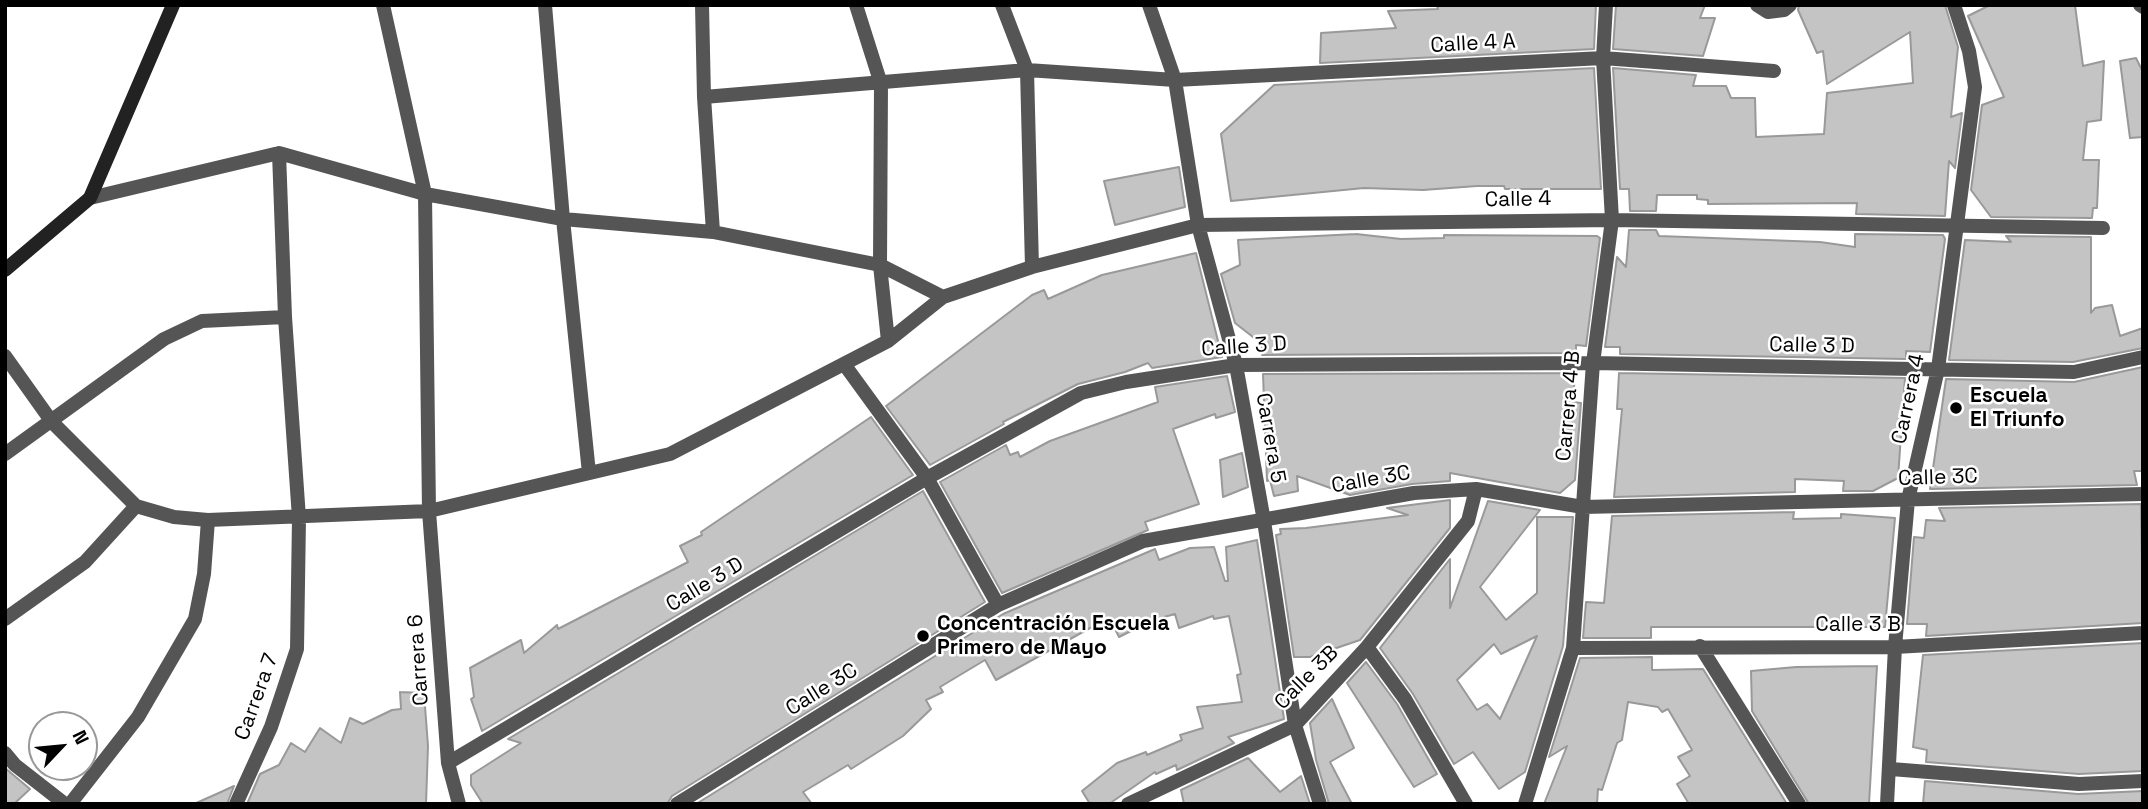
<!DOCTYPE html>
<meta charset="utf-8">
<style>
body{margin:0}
#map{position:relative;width:2148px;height:809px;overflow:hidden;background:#fff;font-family:"Space Grotesk",sans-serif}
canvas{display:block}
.frame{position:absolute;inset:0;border:7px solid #000;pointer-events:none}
.north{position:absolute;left:28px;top:711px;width:70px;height:70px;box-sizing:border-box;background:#fff;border:2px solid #999;border-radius:50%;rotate:64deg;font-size:19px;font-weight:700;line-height:28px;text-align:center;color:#000}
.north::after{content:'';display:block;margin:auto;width:24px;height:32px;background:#000;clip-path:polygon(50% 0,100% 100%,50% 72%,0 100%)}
</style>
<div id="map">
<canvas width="2148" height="809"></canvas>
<div class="frame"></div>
<div class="north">N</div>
</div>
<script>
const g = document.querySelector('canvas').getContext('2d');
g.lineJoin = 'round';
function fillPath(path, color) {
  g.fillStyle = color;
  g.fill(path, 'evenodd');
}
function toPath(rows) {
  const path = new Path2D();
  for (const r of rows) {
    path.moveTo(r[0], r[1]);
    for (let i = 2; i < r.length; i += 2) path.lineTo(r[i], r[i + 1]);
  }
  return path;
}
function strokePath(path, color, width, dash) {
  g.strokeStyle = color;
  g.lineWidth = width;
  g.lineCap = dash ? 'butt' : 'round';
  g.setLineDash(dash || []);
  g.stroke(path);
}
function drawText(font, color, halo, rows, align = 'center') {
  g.font = font + ' "Space Grotesk",sans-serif';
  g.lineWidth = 5;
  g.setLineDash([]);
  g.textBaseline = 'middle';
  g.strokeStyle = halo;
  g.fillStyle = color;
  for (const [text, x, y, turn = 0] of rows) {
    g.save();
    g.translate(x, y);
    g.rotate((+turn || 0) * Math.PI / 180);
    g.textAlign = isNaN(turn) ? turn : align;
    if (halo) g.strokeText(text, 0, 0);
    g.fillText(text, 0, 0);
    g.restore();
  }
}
const building = toPath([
 [1437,5,1596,5,1594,49,1320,63,1321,33,1396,28,1388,11,1438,9,1437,5],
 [1616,5,1705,5,1700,18,1715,18,1703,56,1613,49,1616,5],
 [1799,5,1945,5,1958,47,1951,117,1962,113,1955,168,1949,161,1945,216,1856,214,1857,203,1708,204,1708,200,1697,199,1697,195,1657,195,1656,211,1630,211,1629,189,1620,189,1613,68,1696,75,1693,86,1726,86,1731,98,1755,98,1756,137,1824,134,1827,93,1913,83,1910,32,1827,84,1823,51,1817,53,1798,10,1799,5],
 [1990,5,2075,5,2083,66,2104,61,2101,120,2087,122,2083,160,2099,160,2097,208,2093,208,2092,218,1991,217,1971,190,1982,105,2004,97,1968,16,1990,5],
 [2136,58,2143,72,2143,137,2130,138,2120,61,2136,58],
 [1594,68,1601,189,1505,189,1504,186,1477,186,1423,190,1364,188,1231,201,1221,134,1274,85,1594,68],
 [1179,167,1185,207,1115,225,1104,181,1179,167],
 [1629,230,1656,230,1659,236,1820,242,1855,247,1855,234,1943,235,1945,239,1930,352,1906,351,1906,359,1620,354,1620,347,1605,347,1617,257,1626,267,1629,230],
 [1356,234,1401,239,1444,238,1444,235,1597,236,1600,238,1586,346,1576,345,1576,353,1262,355,1262,344,1235,323,1221,274,1240,265,1238,240,1356,234],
 [2006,236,2091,237,2091,313,2095,308,2112,305,2120,336,2143,328,2143,348,2073,362,1949,360,1965,240,2011,242,2006,236],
 [1196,253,1222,357,1152,368,1148,363,1125,372,1078,384,1003,422,1004,424,930,465,886,406,1032,295,1044,290,1048,299,1102,275,1196,253],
 [2143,367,2143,471,2134,471,2137,485,1930,489,1946,379,2074,382,2143,367],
 [1575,373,1573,402,1581,403,1575,480,1560,493,1450,473,1450,481,1412,484,1350,495,1297,476,1298,491,1274,496,1270,480,1267,481,1263,374,1575,373],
 [1619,373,1905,378,1898,478,1873,491,1843,491,1844,481,1795,479,1795,492,1614,497,1622,409,1617,409,1619,373],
 [1227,376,1235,412,1216,418,1215,414,1173,429,1199,504,1145,522,1148,530,1002,593,940,482,1006,445,1010,455,1018,452,1020,457,1050,441,1158,402,1155,387,1227,376],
 [871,417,913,475,482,731,471,699,474,697,470,668,521,640,524,653,557,625,558,629,688,562,680,546,702,535,701,532,871,417],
 [1242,453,1248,487,1223,497,1220,460,1242,453],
 [923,491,985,602,672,796,667,804,483,804,471,785,471,775,521,743,508,739,923,491],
 [1450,500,1450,528,1360,640,1310,657,1294,657,1276,535,1281,534,1280,529,1306,528,1408,515,1387,508,1450,500],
 [1488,501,1540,510,1480,587,1506,620,1537,593,1537,517,1573,517,1563,646,1525,772,1499,789,1473,752,1454,764,1413,694,1380,648,1450,559,1450,608,1488,501],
 [1537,636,1500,719,1487,704,1477,710,1457,680,1494,644,1501,654,1537,636],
 [2141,504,2143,623,1926,636,1927,624,1907,624,1914,537,1924,538,1926,520,1945,521,1939,508,2141,504],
 [1794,512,1793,519,1841,518,1841,514,1895,518,1885,627,1651,627,1651,638,1583,638,1586,602,1604,603,1612,516,1794,512],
 [1257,540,1284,719,1228,737,1234,743,1177,770,1176,765,1156,774,1155,772,1109,804,1090,804,1082,791,1117,763,1146,752,1147,755,1182,740,1180,735,1203,728,1197,707,1242,702,1237,675,1241,674,1229,616,1214,619,1213,616,1179,628,1175,614,1153,620,1119,637,1112,623,1104,627,1101,622,996,680,985,660,940,687,943,692,926,700,931,709,903,736,851,769,848,765,803,792,812,804,696,804,1003,614,1155,549,1159,560,1190,548,1214,547,1225,581,1228,581,1226,547,1257,540],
 [2143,643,2143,771,2079,774,1926,762,1927,750,1913,747,1923,655,2143,643],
 [1652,657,1652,670,1703,669,1787,804,1689,804,1677,784,1690,776,1678,757,1692,750,1668,709,1662,712,1658,707,1628,702,1622,740,1617,743,1602,790,1598,789,1597,804,1544,804,1567,746,1549,757,1580,658,1652,657],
 [1366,662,1397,704,1437,774,1414,787,1347,683,1366,662],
 [1877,666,1869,804,1809,804,1752,711,1751,671,1796,667,1877,666],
 [400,692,424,693,428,746,426,804,247,804,260,774,279,765,291,743,305,752,320,728,341,743,350,718,363,724,392,710,401,709,400,692],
 [1332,699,1354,748,1330,762,1352,804,1329,804,1316,760,1310,723,1332,699],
 [1248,758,1280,792,1301,776,1310,804,1184,804,1181,790,1248,758],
 [5,768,30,789,14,804,5,804,5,768],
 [1925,781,2078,794,2143,791,2143,804,1923,804,1925,781],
 [234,786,227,804,194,804,221,792,234,786]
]);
const street = toPath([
 [383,5,425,194,429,511,448,763,459,804],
 [545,5,563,219,589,473],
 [702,5,704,97,713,232],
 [856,5,881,84,880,265,888,341],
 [1002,5,1027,70,1032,267],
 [1149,5,1175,80,1198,225,1236,365,1264,521,1295,725,1320,804],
 [1757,5,1768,12,1784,10,1790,5],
 [2140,5,2143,7],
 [704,97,1027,70,1175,80,1603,58,1774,71],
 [90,198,279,153,425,194,563,219,713,232,880,265,943,297],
 [5,356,52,422,136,506,174,517,208,520,429,511,670,454,888,341,943,297,1032,267,1198,225,1612,220,2103,228],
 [844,364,927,478,998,605],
 [5,454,164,339,202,321,285,317],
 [5,619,85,562,136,506],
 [1700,646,1799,804],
 [1367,647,1405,699,1466,804],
 [1573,648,1895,647,2143,633],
 [5,753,15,765,65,804],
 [448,763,927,478,1081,393,1126,382,1236,365,1593,363,2074,372,2143,357],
 [1891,769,2079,784,2143,781],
 [70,804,138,717,195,619,204,574,208,520],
 [236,804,271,727,297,649,299,518,285,317,279,153],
 [677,804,998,605,1143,541,1414,493,1476,489,1583,507,2143,494],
 [1128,804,1295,725,1367,647,1468,521,1476,489],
 [1525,804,1573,648,1593,363,1612,220,1603,58,1606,5],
 [1887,804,1895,647,1908,500,1938,369,1975,87,1969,51,1954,5]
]);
const secondary = toPath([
 [5,270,90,198,173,5]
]);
const markers = [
 [1956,408,7,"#000"],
 [923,636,7,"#000"]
];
const streetNames = [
 ["Calle 4 A",1473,44,-3],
 ["Calle 4",1518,200,-1],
 ["Calle 3 D",1812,346,1],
 ["Calle 3 D",1244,347,-4],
 ["Carrera 4",1909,399,-78],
 ["Carrera 4 B",1569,406,-85],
 ["Carrera 5",1270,438,80],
 ["Calle 3C",1938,478,-2],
 ["Calle 3C",1371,480,-10],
 ["Calle 3 D",705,585,-31],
 ["Calle 3 B",1858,625],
 ["Carrera 6",419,660,-94],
 ["Calle 3B",1307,678,-45],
 ["Calle 3C",822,690,-32],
 ["Carrera 7",257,697,-70]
];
const poiNames = [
 ["Escuela",1970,396],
 ["El Triunfo",1970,420],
 ["Concentración Escuela",937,624],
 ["Primero de Mayo",937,648]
];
fillPath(building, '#c4c4c4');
strokePath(building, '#999', 2);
strokePath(street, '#555', 14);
strokePath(secondary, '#222', 14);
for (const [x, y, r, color] of markers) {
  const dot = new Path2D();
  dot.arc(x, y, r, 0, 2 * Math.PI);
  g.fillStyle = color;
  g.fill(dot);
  strokePath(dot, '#fff', 2.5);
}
drawText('21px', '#000', '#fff', streetNames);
drawText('bold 21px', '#000', '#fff', poiNames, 'left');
</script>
